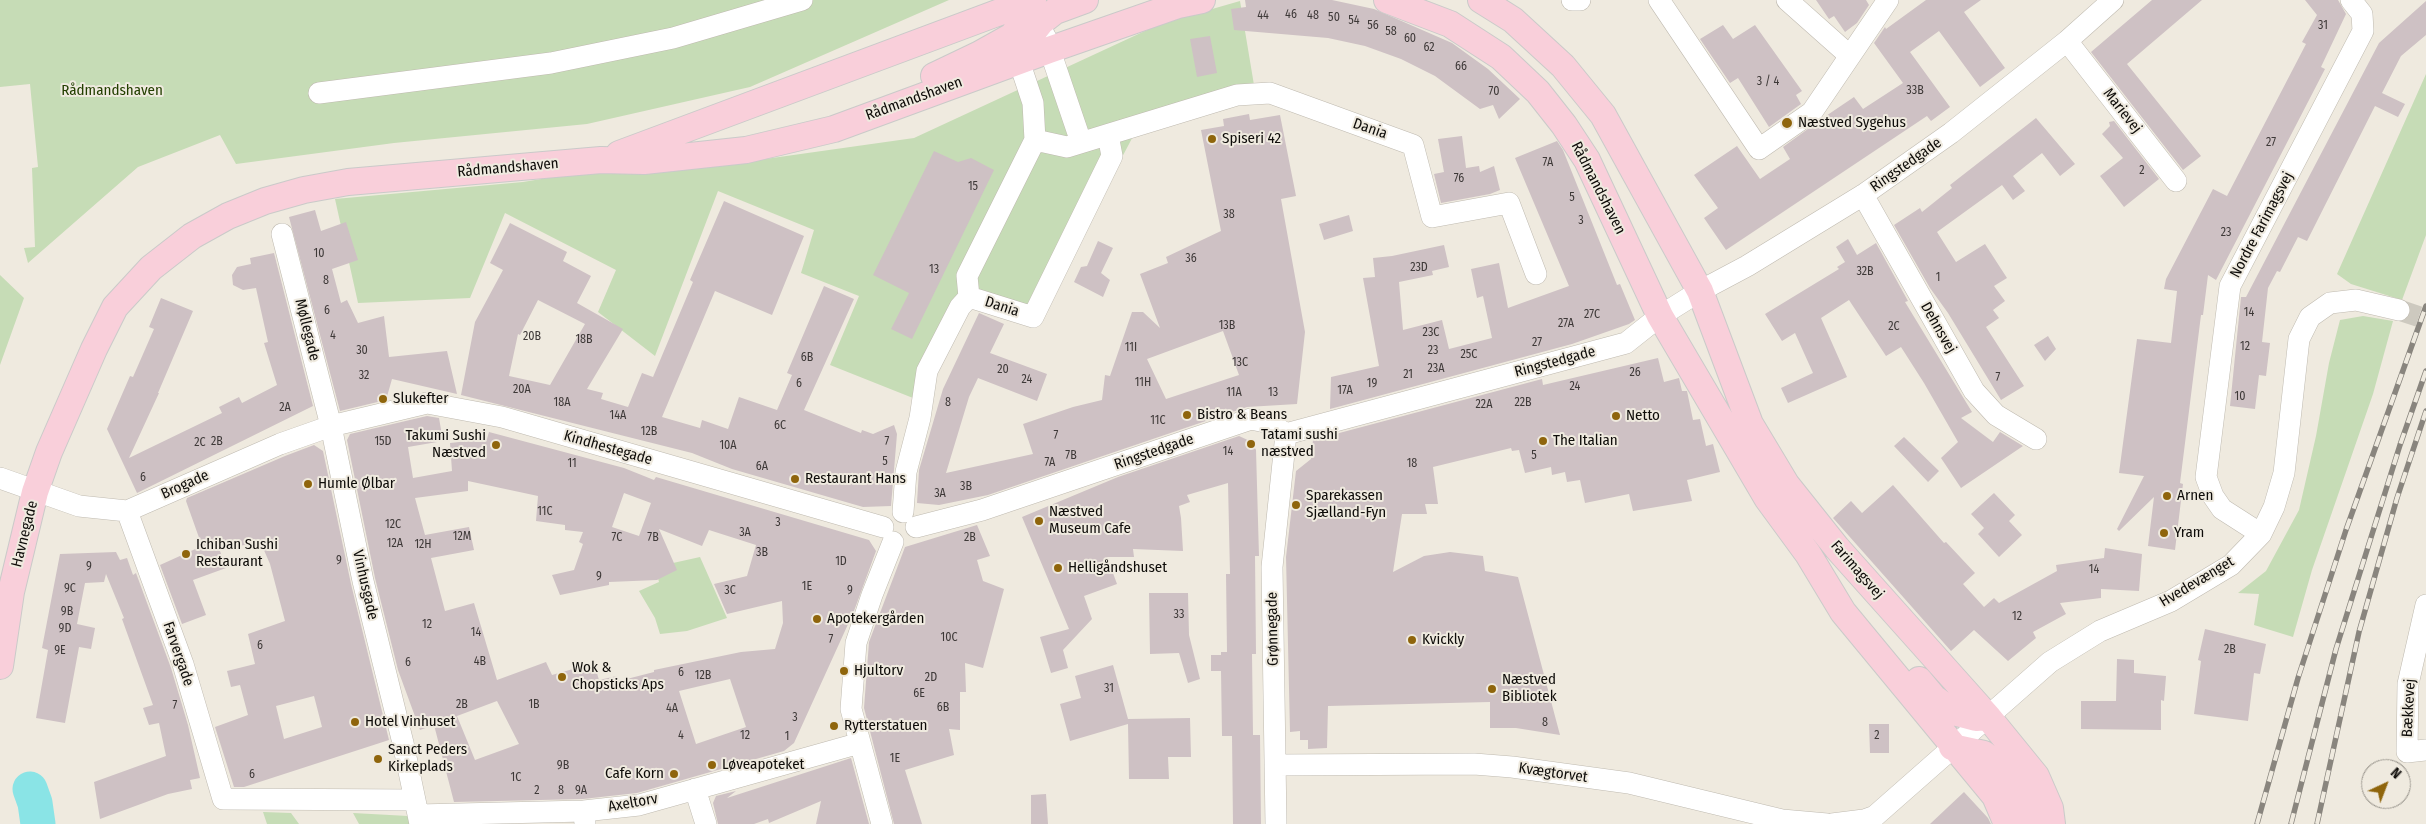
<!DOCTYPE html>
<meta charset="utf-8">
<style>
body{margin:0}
#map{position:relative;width:2426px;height:824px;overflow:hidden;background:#efeadf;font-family:"Fira Sans Condensed",sans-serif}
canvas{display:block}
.north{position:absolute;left:2361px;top:759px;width:50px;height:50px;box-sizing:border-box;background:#efeadf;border:1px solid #959189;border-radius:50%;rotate:43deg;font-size:14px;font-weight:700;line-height:20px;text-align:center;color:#0e0c09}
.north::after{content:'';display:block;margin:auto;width:18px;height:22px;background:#8f650c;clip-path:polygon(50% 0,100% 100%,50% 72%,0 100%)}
</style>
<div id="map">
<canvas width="2426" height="824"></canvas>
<div class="north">N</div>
</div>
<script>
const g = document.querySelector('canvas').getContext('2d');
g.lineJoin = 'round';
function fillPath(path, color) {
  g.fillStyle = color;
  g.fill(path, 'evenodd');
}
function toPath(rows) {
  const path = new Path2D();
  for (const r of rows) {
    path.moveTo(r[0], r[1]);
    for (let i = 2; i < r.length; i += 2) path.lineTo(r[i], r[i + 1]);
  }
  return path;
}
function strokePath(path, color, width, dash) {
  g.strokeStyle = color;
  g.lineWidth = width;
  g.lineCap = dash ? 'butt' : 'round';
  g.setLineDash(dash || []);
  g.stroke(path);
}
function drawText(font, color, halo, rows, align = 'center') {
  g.font = font + ' "Fira Sans Condensed",sans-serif';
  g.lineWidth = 4;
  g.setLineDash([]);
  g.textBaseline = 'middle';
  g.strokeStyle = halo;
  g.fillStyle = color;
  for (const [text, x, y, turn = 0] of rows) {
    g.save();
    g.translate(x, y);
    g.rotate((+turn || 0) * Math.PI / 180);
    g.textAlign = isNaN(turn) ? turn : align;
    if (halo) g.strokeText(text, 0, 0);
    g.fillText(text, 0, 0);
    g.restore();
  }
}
const green = toPath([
 [0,0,949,0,750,87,587,124,394,143,236,164,220,135,138,167,28,263,24,248,35,247,32,168,38,167,30,84,0,87],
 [1240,1,1255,91,1138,127,1075,246,1040,319,970,294,923,402,830,365,859,296,801,273,814,230,718,191,655,356,598,312,616,270,505,213,470,298,358,303,335,199,523,182,632,164,758,160,914,138,1160,24],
 [2426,74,2426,235,2402,300,2351,284,2337,274],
 [0,275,24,298,0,365],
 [2363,316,2393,321,2373,394,2312,570,2293,637,2254,625,2259,594,2238,593,2266,571,2299,510,2316,436,2329,363,2340,320],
 [700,557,727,618,687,631,660,634,655,618,639,591,659,582,655,567],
 [263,812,291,813,299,824,267,824],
 [353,813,408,816,410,824,359,824]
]);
const river = toPath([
 [30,789,35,803,38,824]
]);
const building = toPath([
 [1245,0,1332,0,1374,9,1452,43,1488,69,1520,99,1499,119,1493,105,1480,109,1435,76,1401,59,1365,46,1328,38,1234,30,1231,9,1246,7],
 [1816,0,1866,0,1869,5,1857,23,1845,32,1834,16,1829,19],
 [1926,0,1981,0,1964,12,2005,68,1980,87,1939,31,1910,52,1950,107,1931,121,1927,116,1726,250,1704,218,1718,208,1694,175,1737,146,1760,179,1790,159,1783,147,1823,118,1854,97,1863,109,1903,83,1874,43,1885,27,1886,29],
 [2152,0,2202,0,2127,64,2201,156,2183,170,2091,52],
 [2305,0,2338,0,2346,14,2321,67,2325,69,2216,280,2208,275,2203,315,2201,315,2180,483,2183,484,2175,550,2148,546,2154,497,2119,531,2117,529,2144,476,2119,473,2137,339,2171,343,2177,291,2164,289,2166,279,2213,189,2227,196,2306,44,2302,42,2317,15],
 [2426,1,2426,35,2401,56,2382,93,2405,104,2398,117,2375,106,2307,241,2298,237,2280,272,2277,271,2268,288,2262,342,2270,343,2266,376,2259,375,2255,409,2230,406,2241,297,2246,297,2379,43],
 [1723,25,1733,39,1755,25,1802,91,1796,95,1801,104,1769,127,1738,78,1730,83,1700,39],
 [1210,36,1217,73,1197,77,1190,39],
 [1249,114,1250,120,1280,115,1296,196,1281,199,1305,332,1297,404,1247,407,988,495,939,505,917,503,919,470,943,389,979,313,1004,324,990,353,1047,374,1037,401,978,378,969,397,946,473,1033,454,1023,424,1073,407,1102,400,1105,375,1110,376,1132,312,1143,312,1160,328,1140,274,1168,263,1166,257,1221,231,1201,130,1224,126,1223,119],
 [1223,331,1239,375,1166,399,1147,359],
 [2036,118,2075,164,2060,176,2042,153,2013,176,2025,191,2013,200,2002,185,1937,232,1956,262,1985,244,2007,278,1994,286,2005,301,1993,310,1999,318,1986,327,2024,386,2001,400,1948,313,1930,288,1894,225,1920,208,1922,212,1952,188,1950,185],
 [2114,121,2159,179,2124,207,2100,176,2123,158,2102,134,2110,126,2109,122],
 [1462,136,1466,168,1479,166,1480,172,1494,166,1500,190,1490,194,1441,203,1434,174,1444,172,1438,139],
 [1557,141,1563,150,1617,285,1620,284,1635,320,1629,324,1572,344,1330,409,1331,377,1379,366,1363,278,1375,277,1373,258,1392,256,1444,245,1449,267,1432,271,1433,275,1399,282,1403,330,1442,320,1449,349,1492,338,1483,296,1477,298,1471,269,1499,263,1508,308,1569,286,1515,158],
 [934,151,958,162,971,158,994,170,912,339,891,329,909,293,873,275],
 [724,201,804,236,772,315,715,291,662,417,700,428,702,420,728,429,739,397,777,410,792,375,787,373,824,286,854,299,804,410,861,433,862,430,873,434,894,425,897,434,891,506,863,507,732,469,692,453,461,395,475,322,503,270,490,263,510,223,567,252,563,261,591,276,577,303,623,329,587,389,603,393,601,399,628,407,642,373,653,377,693,282,690,280],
 [538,300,585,324,550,385,509,376,518,334,520,335],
 [315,210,321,231,346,222,358,260,332,269,341,303,347,300,358,323,384,316,389,357,447,351,457,394,392,379,386,400,340,411,289,217],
 [1349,215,1353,231,1324,240,1319,224],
 [1848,239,1857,255,1876,243,1908,301,1905,302,1972,412,1961,418,1993,442,2000,432,2023,446,1961,488,1941,458,1958,442,1924,383,1901,347,1886,356,1849,300,1821,318,1847,377,1788,403,1781,388,1813,373,1795,333,1782,341,1765,314,1839,269,1837,267,1845,262,1836,247],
 [1098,241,1113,248,1101,273,1110,280,1103,297,1074,282,1081,267,1087,266],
 [274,253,313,406,137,493,107,429,130,376,133,377,154,329,149,327,161,298,193,311,158,393,159,393,129,458,222,413,219,407,239,397,242,403,277,385,264,343,268,342,256,288,243,290,233,285,232,275,237,267,251,264,250,258],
 [2048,336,2056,349,2045,361,2034,345],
 [1658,358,1664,382,1679,378,1682,391,1687,391,1693,420,1700,419,1706,446,1713,444,1720,472,1687,480,1692,501,1633,511,1629,494,1585,503,1580,480,1567,482,1565,472,1552,475,1551,467,1525,473,1519,450,1512,451,1511,448,1433,467,1438,504,1425,504,1427,514,1402,514,1393,572,1424,556,1450,552,1483,556,1485,571,1518,577,1560,735,1516,728,1490,728,1490,702,1328,706,1327,748,1308,749,1308,740,1300,740,1300,731,1290,732,1286,557,1296,471,1311,459,1313,440,1542,379,1543,385],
 [427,416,439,418,443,441,408,447,413,478,452,471,450,443,487,439,489,432,624,468,654,480,656,477,869,540,876,551,854,611,794,743,784,751,637,793,583,799,454,802,434,725,420,730,398,670,375,578,347,440,350,434],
 [468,481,538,496,536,521,565,525,565,530,583,532,579,542,583,544,574,570,552,575,560,595,609,585,609,582,657,580,677,570,659,529,702,546,709,530,756,545,747,576,714,584,727,614,782,601,783,623,775,649,741,652,654,670,654,672,619,681,617,676,599,680,594,663,552,675,546,662,497,680,474,603,445,611,431,558,474,550,469,527,425,535,415,498,468,491],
 [624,493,651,503,639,536,612,527],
 [730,679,746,727,696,744,679,691],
 [497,701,519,744,475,760,457,716],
 [1239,436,1252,442,1256,450,1259,556,1255,556,1256,654,1252,654,1253,735,1260,735,1261,824,1233,824,1232,736,1222,736,1221,671,1211,671,1211,655,1221,655,1221,652,1227,652,1226,574,1230,574,1228,483,1187,495,1190,502,1179,506,1181,518,1183,551,1133,549,1134,557,1107,557,1117,584,1084,596,1092,619,1063,650,1068,668,1051,673,1040,637,1069,629,1022,517,1118,477],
 [1904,437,1939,471,1928,482,1894,446],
 [314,445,323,451,351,584,389,740,244,787,234,787,215,727,248,715,240,685,231,687,227,671,255,664,248,634,285,621,270,564,260,541,220,551,226,568,193,580,206,615,182,624,160,565,202,546,186,501,187,498,285,456],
 [314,696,322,727,284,739,276,706],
 [1893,485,1944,543,1946,542,1975,573,1963,584,1984,607,1994,598,1999,603,2057,571,2056,565,2104,558,2105,548,2142,554,2139,591,2101,589,2101,598,2060,603,2066,614,2033,632,2036,638,2008,661,1974,630,1951,651,1833,518,1851,501,1862,513],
 [1994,493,2015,515,2009,521,2022,535,1999,557,1978,534,1984,528,1971,514],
 [977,525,990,556,977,560,983,581,1004,589,983,668,965,663,966,692,960,692,960,730,949,729,954,755,905,770,922,824,894,824,864,708,869,642,905,547],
 [116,552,120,560,127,558,133,575,136,573,171,668,188,725,200,778,190,780,192,789,168,794,100,819,94,782,166,756,159,723,149,725,143,708,153,705,122,619,124,618,106,574,104,582,85,583,77,624,95,628,91,649,79,647,65,723,36,718,48,650,42,648,60,554],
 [1149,593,1188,593,1189,635,1200,679,1188,683,1179,653,1150,654],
 [2205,629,2266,644,2260,674,2254,673,2248,721,2194,714,2201,661,2198,660],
 [2117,659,2134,660,2134,673,2166,676,2164,701,2161,700,2161,730,2081,729,2081,701,2116,701],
 [1113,665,1128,719,1190,718,1191,757,1168,757,1169,779,1129,779,1128,724,1070,741,1060,704,1081,698,1075,676],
 [1869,724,1889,724,1889,753,1870,753],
 [851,758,869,824,816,824,821,801,769,823,768,819,754,824,718,824,713,803,716,796,736,791,727,798],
 [1964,792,1988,818,1991,824,1930,824],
 [1046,794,1048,824,1031,824,1031,795]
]);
const minorTunnel = toPath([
 [2399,310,2426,319]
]);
const minor = toPath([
 [1572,0,1580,0],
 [1659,0,1759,149,1812,112,1888,0],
 [1787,0,1850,56],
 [1045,36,1081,142],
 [2067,41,2176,181],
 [319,93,551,63,673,38,802,0],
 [1035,140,1067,147,1237,95,1270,93,1413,145,1432,217,1509,203,1536,274],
 [1863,195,1974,391,1996,415,2036,439],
 [282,234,331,426,363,581,403,743,420,824],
 [969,297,967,276,1035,140,1033,103,1014,46],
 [969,297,1033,317,1112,156,1108,135],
 [0,478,79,506,127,511,280,444,331,426,427,403,502,417,883,527],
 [127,511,183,664,223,799,415,800],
 [903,512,906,472,920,418,927,371,960,307,969,297],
 [916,527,982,510,1251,419,1270,423,1286,434,1626,343,1660,316,1700,291,1747,266,1863,195,1951,133,2067,41,2113,0],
 [2261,534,2222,509,2213,496,2206,477,2230,286,2363,31,2362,14,2351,0],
 [2426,605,2408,684,2407,752,2426,750],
 [1275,765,1474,764,1512,767,1629,783,1782,820,1827,824],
 [695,789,706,824],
 [418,815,584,811],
 [585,824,584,811,639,805,860,743],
 [882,824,851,709,856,643,872,595,893,542],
 [1276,824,1272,567,1286,434],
 [1832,824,1864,820,1875,816,2050,662,2100,631,2171,601,2231,565,2261,534,2274,507,2284,473,2299,339,2310,317,2330,303,2356,300,2399,310]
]);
const major = toPath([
 [1387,0,1450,24,1501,57,1538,92,1564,125,1587,160,1660,316,1767,498,1808,554,1843,612,1995,796,2007,824],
 [1481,0,1513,20,1563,66,1603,115,1700,291,1750,424,1786,484,1837,548,1988,717,2036,776,2050,808,2052,824],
 [1024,48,1027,40,1041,22,1055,11,1085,0],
 [934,76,978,55,1012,36,1023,22,1033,0],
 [619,154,1032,0],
 [0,666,11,592,35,492,49,452,94,349,115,307,151,268,192,236,228,216,265,201,304,190,348,182,601,160,644,161,746,150,834,129,1049,50,1178,5,1202,0],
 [1919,680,1934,698,1953,712,1976,718,1988,717],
 [1952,747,1984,754,1997,764,2012,782,2026,807,2028,824]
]);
const rail = toPath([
 [2257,824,2298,678,2346,530,2426,306],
 [2291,824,2336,649,2400,445,2426,371],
 [2317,824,2359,632,2397,498,2426,411]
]);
const markers = [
 [1787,123,6,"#8f650c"],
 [1212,139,5,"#8f650c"],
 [383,399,5,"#8f650c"],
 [1187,415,5,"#8f650c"],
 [1616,416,5,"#8f650c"],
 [1543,441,5,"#8f650c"],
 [1251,444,5,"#8f650c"],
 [496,445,5,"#8f650c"],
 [795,479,5,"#8f650c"],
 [308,484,5,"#8f650c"],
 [2167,496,5,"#8f650c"],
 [1296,505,5,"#8f650c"],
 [1039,521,5,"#8f650c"],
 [2164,533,5,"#8f650c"],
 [186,554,5,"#8f650c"],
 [1058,568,5,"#8f650c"],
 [817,619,5,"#8f650c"],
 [1412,640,5,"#8f650c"],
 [844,671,5,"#8f650c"],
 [562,677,5,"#8f650c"],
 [1492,689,5,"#8f650c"],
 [355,722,5,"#8f650c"],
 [834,726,5,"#8f650c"],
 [378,759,5,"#8f650c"],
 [712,765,5,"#8f650c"],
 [674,774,5,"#8f650c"]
];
const numberNames = [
 ["46",1291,15],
 ["44",1263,16],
 ["48",1313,16],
 ["50",1334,18],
 ["54",1354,21],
 ["56",1373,26],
 ["31",2323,26],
 ["58",1391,32],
 ["60",1410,39],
 ["62",1429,48],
 ["66",1461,67],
 ["3 / 4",1768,82],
 ["33B",1915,91],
 ["70",1494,92],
 ["27",2271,143],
 ["7A",1548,163],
 ["2",2142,171],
 ["76",1459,179],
 ["15",973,187],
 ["5",1572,198],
 ["38",1229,215],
 ["3",1581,221],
 ["23",2226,233],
 ["10",319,254],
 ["36",1191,259],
 ["23D",1419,268],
 ["13",934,270],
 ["32B",1865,272],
 ["1",1938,278],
 ["8",326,281],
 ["6",327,311],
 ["14",2249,313],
 ["27C",1592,315],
 ["27A",1566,324],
 ["13B",1227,326],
 ["2C",1894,327],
 ["23C",1431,333],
 ["4",333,336],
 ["20B",532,337],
 ["18B",584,340],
 ["27",1537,343],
 ["12",2245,347],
 ["11I",1131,348],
 ["30",362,351],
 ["23",1433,351],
 ["25C",1469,355],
 ["6B",807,358],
 ["13C",1240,363],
 ["23A",1436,369],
 ["20",1003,370],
 ["26",1635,373],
 ["21",1408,375],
 ["32",364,376],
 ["7",1998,378],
 ["24",1027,380],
 ["11H",1143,383],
 ["6",799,384],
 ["19",1372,384],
 ["24",1575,387],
 ["20A",522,390],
 ["17A",1345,391],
 ["11A",1234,393],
 ["13",1273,393],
 ["10",2240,397],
 ["18A",562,403],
 ["8",948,403],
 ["22B",1523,403],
 ["22A",1484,405],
 ["2A",285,408],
 ["14A",618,416],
 ["11C",1158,421],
 ["6C",780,426],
 ["12B",649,432],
 ["7",1056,436],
 ["2B",217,442],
 ["15D",383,442],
 ["7",887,442],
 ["2C",200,443],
 ["10A",728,446],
 ["14",1228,452],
 ["7B",1071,456],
 ["5",1534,456],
 ["5",885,462],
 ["7A",1050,463],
 ["11",572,464],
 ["18",1412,464],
 ["6A",762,467],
 ["6",143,478],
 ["3B",966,487],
 ["3A",940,494],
 ["11C",545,512],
 ["3",778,523],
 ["12C",393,525],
 ["3A",745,533],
 ["12M",462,537],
 ["7C",617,538],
 ["7B",653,538],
 ["2B",970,538],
 ["12A",395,544],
 ["12H",423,545],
 ["3B",762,553],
 ["9",339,561],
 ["1D",841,562],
 ["9",89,567],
 ["14",2094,570],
 ["9",599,577],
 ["1E",807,587],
 ["9C",70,589],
 ["3C",730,591],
 ["9",850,591],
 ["9B",67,612],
 ["33",1179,615],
 ["12",2017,617],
 ["12",427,625],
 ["9D",65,629],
 ["14",476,633],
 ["10C",949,638],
 ["7",831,640],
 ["6",260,646],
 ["2B",2230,650],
 ["9E",60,651],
 ["4B",480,662],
 ["6",408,663],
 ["6",681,673],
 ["12B",703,676],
 ["2D",931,678],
 ["31",1109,689],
 ["6E",919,694],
 ["2B",462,705],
 ["1B",534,705],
 ["7",175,706],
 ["6B",943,708],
 ["4A",672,709],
 ["3",795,718],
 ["8",1545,723],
 ["4",681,736],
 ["12",745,736],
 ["2",1877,736],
 ["1",787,737],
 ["1E",895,759],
 ["9B",563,766],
 ["6",252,775],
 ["1C",516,778],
 ["2",537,791],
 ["8",561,791],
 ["9A",581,791]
];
const parkNames = [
 ["Rådmandshaven",112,91]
];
const streetNames = [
 ["Rådmandshaven",914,99,-20],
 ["Marievej",2122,111,52],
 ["Dania",1370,129,19],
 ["Ringstedgade",1906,165,-35],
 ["Rådmandshaven",508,168,-5],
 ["Rådmandshaven",1598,188,63],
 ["Nordre Farimagsvej",2262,225,-62],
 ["Dania",1002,307,18],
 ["Dehnsvej",1938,328,60],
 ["Møllegade",307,330,76],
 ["Ringstedgade",1555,362,-15],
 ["Kindhestegade",608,448,16],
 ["Ringstedgade",1154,452,-19],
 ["Brogade",185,485,-24],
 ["Havnegade",25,534,-76],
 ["Farimagsvej",1857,570,49],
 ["Hvedevænget",2197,582,-31],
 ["Vinhusgade",365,585,77],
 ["Grønnegade",1273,629,-91],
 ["Farvergade",178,654,71],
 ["Bækkevej",2409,708,-87],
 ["Kvægtorvet",1553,773,8],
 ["Axeltorv",633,803,-10]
];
const poiNames = [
 ["Næstved Sygehus",1798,123],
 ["Spiseri 42",1222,139],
 ["Slukefter",393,399],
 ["Bistro & Beans",1197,415],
 ["Netto",1626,416],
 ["Tatami sushi",1261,435],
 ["næstved",1261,452],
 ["Takumi Sushi",486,436,"right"],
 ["Næstved",486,453,"right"],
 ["The Italian",1553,441],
 ["Restaurant Hans",805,479],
 ["Humle Ølbar",318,484],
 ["Sparekassen",1306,496],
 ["Sjælland-Fyn",1306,513],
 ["Arnen",2177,496],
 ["Næstved",1049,512],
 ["Museum Cafe",1049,529],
 ["Yram",2174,533],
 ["Ichiban Sushi",196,545],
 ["Restaurant",196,562],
 ["Helligåndshuset",1068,568],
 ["Apotekergården",827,619],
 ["Kvickly",1422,640],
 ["Wok &",572,668],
 ["Chopsticks Aps",572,685],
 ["Hjultorv",854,671],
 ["Næstved",1502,680],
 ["Bibliotek",1502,697],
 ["Hotel Vinhuset",365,722],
 ["Rytterstatuen",844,726],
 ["Sanct Peders",388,750],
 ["Kirkeplads",388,767],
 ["Løveapoteket",722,765],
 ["Cafe Korn",664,774,"right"]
];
fillPath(green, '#c6dcb6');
strokePath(river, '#8ae4e6', 35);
fillPath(building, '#cec1c4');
strokePath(minorTunnel, '#cdc9bf', 21, [21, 11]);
strokePath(minor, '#bfbab0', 22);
strokePath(major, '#cacac9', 28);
strokePath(minor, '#fff', 21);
strokePath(major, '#f9cfda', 26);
strokePath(rail, '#89857e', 5.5);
strokePath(rail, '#efeadf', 4, [11]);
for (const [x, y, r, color] of markers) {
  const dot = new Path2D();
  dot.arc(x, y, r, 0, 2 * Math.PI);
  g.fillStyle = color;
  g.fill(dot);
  strokePath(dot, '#efeadf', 2);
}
drawText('12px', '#3e3938', null, numberNames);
drawText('15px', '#233f00', '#efeadf', parkNames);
drawText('15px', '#0e0c09', '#efeadf', streetNames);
drawText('15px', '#0e0c09', '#efeadf', poiNames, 'left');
</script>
